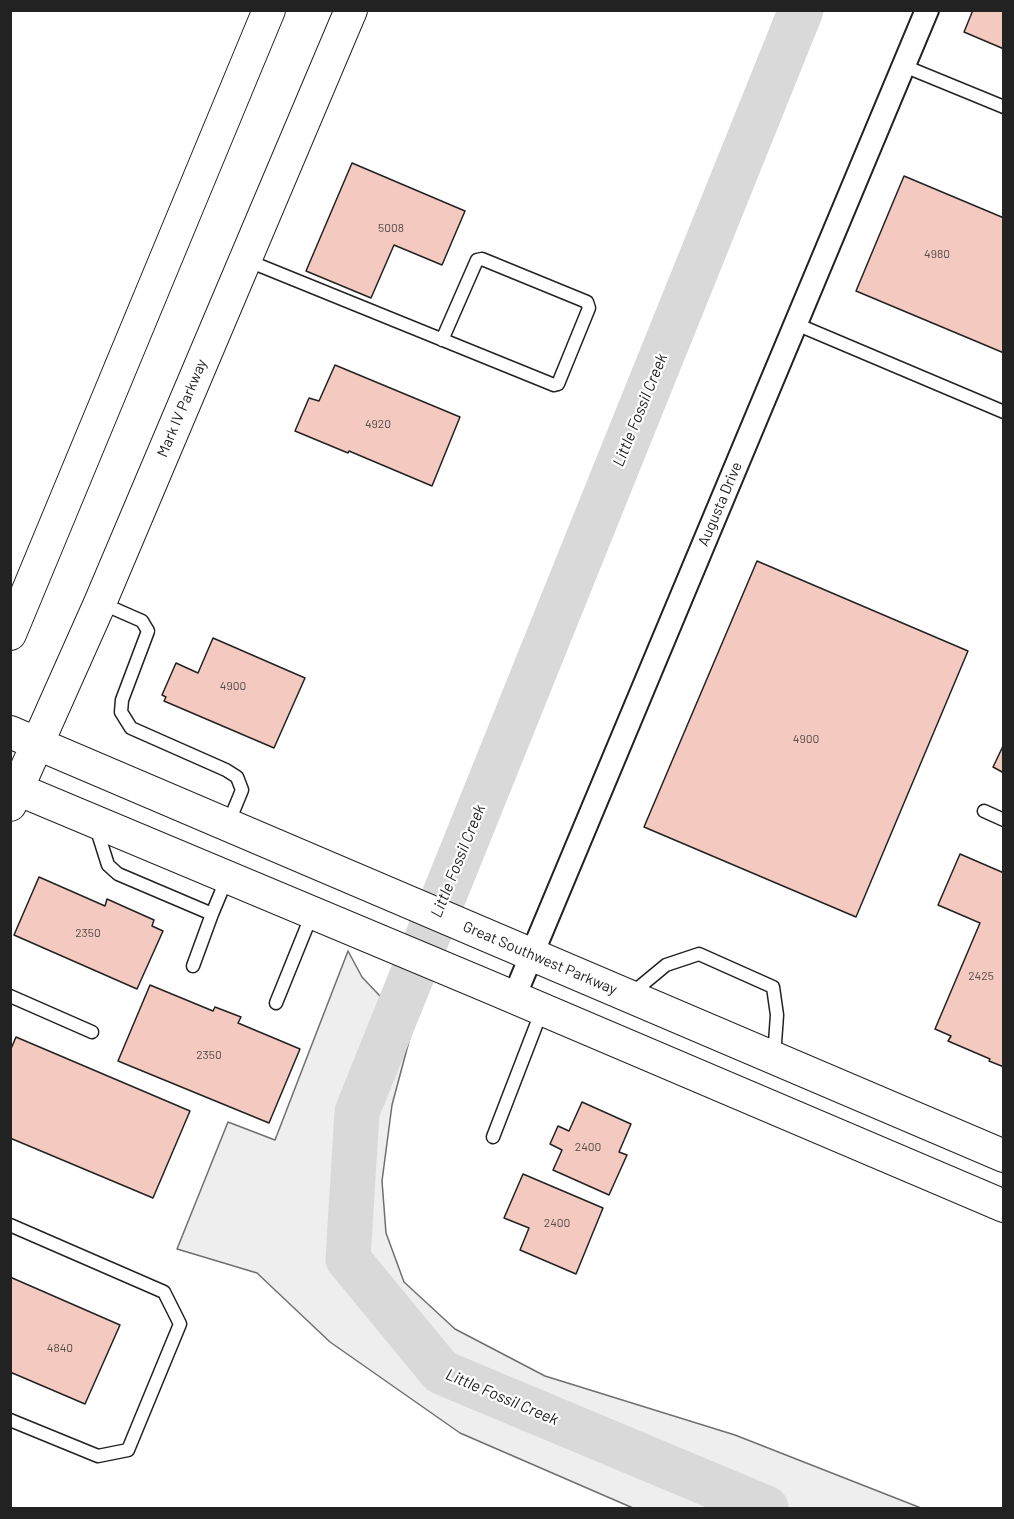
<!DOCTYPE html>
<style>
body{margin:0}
#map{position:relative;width:1014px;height:1519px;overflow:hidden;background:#fff;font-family:Barlow,sans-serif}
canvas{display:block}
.frame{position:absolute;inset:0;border:12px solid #222;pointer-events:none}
</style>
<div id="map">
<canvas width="1014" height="1519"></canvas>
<div class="frame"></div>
</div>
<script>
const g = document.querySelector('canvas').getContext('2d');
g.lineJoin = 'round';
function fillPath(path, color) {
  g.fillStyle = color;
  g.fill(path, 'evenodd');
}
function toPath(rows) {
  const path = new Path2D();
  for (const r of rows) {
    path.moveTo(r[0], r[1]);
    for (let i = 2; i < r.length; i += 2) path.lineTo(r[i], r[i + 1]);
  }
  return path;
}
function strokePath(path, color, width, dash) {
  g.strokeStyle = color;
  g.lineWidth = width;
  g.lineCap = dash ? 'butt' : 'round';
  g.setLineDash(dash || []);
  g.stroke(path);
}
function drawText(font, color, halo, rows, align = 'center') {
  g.font = font + ' Barlow,sans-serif';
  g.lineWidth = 4.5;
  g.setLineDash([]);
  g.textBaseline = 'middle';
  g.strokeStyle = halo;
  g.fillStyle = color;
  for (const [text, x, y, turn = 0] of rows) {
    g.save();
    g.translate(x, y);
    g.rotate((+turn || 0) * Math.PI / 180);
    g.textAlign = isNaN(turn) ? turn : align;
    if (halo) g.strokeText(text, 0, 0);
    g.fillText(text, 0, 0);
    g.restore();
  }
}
const green = toPath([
 [348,951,362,977,412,1030,392,1105,382,1181,386,1233,404,1282,455,1329,545,1376,735,1435,921,1508,633,1508,460,1433,330,1342,257,1273,177,1249,228,1122,275,1140,348,951]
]);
const river = toPath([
 [766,1508,441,1372,348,1259,357,1112,801,10]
]);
const building = toPath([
 [973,10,1004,10,1004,49,964,32,973,10],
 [352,163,465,211,442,265,394,245,371,298,306,271,352,163],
 [904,176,1004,218,1004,353,856,291,904,176],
 [335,365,460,417,432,486,349,451,348,453,295,431,309,398,319,401,335,365],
 [757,561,968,651,856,917,644,827,757,561],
 [213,638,305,678,274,748,164,701,166,697,162,695,176,663,198,673,213,638],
 [1004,744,1004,773,993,767,1004,744],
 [960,854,1004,873,1004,1067,989,1061,990,1059,948,1041,951,1036,935,1029,980,923,938,905,960,854],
 [39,877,105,906,107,899,154,920,152,926,163,931,137,989,14,935,39,877],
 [150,985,213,1011,215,1007,241,1017,238,1023,300,1049,269,1123,118,1061,150,985],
 [16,1037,190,1111,153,1198,10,1138,10,1051,16,1037],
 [582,1102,631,1124,619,1152,627,1155,609,1195,553,1170,562,1150,550,1144,558,1126,569,1131,582,1102],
 [523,1174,603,1208,576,1274,520,1250,529,1228,504,1218,523,1174],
 [10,1277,120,1325,85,1404,10,1372,10,1277]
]);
const lane = toPath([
 [904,66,1004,107],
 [246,260,554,385,558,384,589,308,587,302,482,259,477,260,442,340],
 [796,324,1004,412],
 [101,603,142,621,148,631,122,700,121,712,131,728,226,770,237,777,242,790,228,824],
 [984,811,1004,820],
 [96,827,108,865,118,874,212,914,193,966],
 [212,914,227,878],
 [631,994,666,965,699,954,773,987,777,1015,774,1057],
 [10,996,92,1032],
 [276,1003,312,914],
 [493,1137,542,1010],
 [10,1225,164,1292,180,1324,128,1450,98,1456,10,1420]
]);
const street = toPath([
 [514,997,927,10]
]);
const secondary = toPath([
 [10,634,269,10],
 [10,732,1004,1156],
 [10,786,492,988,1004,1206],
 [10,805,100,603,351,10]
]);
const numberNames = [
 ["5008",391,228],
 ["4980",937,254],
 ["4920",378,424],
 ["4900",233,686],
 ["4900",806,739],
 ["2350",88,933],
 ["2425",981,976],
 ["2350",209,1055],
 ["2400",588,1147],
 ["2400",557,1223],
 ["4840",60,1348]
];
const streetNames = [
 ["Mark IV Parkway",182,408,-67],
 ["Augusta Drive",720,504,-67],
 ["Great Southwest Parkway",540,958,23]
];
const waterNames = [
 ["Little Fossil Creek",640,410,-68],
 ["Little Fossil Creek",458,861,-68],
 ["Little Fossil Creek",502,1397,23]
];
fillPath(green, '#eee');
strokePath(green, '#6f6f6f', 1.5);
strokePath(river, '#d9d9d9', 45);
fillPath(building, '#f3c9c0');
strokePath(building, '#222', 1.5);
strokePath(lane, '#222', 15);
strokePath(street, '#222', 26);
strokePath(secondary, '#222', 34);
strokePath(lane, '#fff', 12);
strokePath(street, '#fff', 22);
strokePath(secondary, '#fff', 32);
drawText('12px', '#564c4a', null, numberNames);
drawText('15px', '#222', '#fff', streetNames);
drawText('italic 16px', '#222', '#fff', waterNames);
</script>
